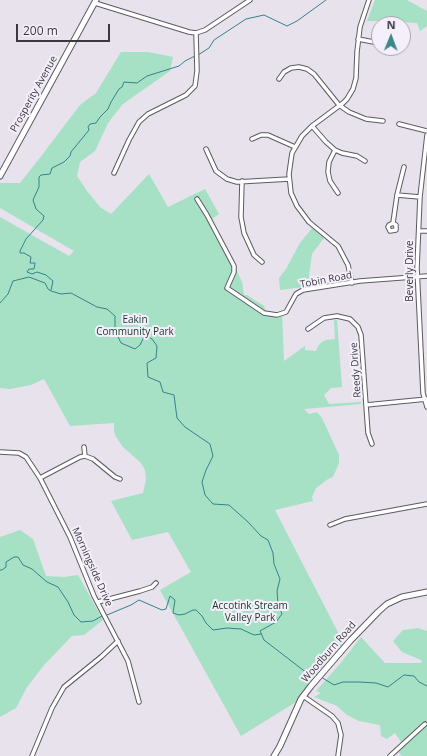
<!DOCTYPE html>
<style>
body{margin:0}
#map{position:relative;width:427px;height:756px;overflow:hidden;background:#e7e2ec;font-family:"Open Sans",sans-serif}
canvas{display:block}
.north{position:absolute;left:371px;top:16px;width:40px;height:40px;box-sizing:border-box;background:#f4effa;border:1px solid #aaa6ae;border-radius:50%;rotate:1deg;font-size:11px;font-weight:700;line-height:16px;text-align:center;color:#3b393d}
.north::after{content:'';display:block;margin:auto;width:14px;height:18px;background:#408887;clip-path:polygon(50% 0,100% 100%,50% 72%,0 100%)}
.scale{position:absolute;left:16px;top:24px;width:94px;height:18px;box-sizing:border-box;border:2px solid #3b393d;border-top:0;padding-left:5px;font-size:12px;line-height:14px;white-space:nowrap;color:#3b393d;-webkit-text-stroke:3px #f4effa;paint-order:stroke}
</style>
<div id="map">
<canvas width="427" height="756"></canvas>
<div class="north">N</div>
<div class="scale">200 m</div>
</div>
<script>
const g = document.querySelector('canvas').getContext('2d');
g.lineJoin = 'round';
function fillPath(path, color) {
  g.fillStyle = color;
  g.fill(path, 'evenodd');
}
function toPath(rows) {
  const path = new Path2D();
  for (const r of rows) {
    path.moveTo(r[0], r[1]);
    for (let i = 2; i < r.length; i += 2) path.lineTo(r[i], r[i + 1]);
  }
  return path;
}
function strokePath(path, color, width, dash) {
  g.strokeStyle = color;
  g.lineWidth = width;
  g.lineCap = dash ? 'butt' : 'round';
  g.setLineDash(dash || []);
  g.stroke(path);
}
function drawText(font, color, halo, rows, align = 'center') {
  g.font = font + ' "Open Sans",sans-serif';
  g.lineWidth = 4;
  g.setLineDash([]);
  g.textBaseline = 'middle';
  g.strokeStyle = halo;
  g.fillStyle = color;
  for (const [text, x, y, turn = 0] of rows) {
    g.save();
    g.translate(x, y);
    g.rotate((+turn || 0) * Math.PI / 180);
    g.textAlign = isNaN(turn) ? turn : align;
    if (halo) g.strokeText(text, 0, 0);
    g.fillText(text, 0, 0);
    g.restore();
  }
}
const green = toPath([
 [375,0,407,0,427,11,427,26,420,31,417,23,382,21,367,21],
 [121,52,148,52,173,57,170,71,123,104,108,123,95,151,80,162,77,176,87,191,100,207,111,214,149,174,168,207,205,189,219,214,212,219,242,282,244,295,247,295,264,306,267,313,282,312,284,361,305,346,305,350,316,351,318,346,322,342,326,340,335,339,334,320,337,320,342,387,331,388,324,395,329,404,361,402,361,404,304,409,309,414,317,412,322,418,339,455,339,463,333,477,328,479,316,488,312,497,313,501,275,510,344,644,312,678,313,679,296,702,241,736,160,590,191,572,168,532,132,540,111,501,143,493,146,480,145,470,141,463,123,447,116,437,114,432,114,423,70,426,44,379,31,385,10,389,0,388,0,217,69,256,74,251,0,208,0,183,20,183,39,159,80,105,96,93],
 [312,228,324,238,312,254,309,276,312,286,280,290,279,278,286,269,300,243],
 [20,530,33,539,46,576,64,577,78,575,103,620,84,635,72,636,45,664,27,687,16,708,0,717,0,537],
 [418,628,427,631,427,756,402,756,399,753,401,742,395,733,387,739,381,736,380,725,359,721,347,715,337,706,314,697,321,693,316,691,339,665,361,637,385,663,422,663,421,660,402,652,393,641,403,630]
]);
const stream = toPath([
 [198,55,209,48,214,40,246,19,264,15,287,26,297,21,326,0],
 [51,290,53,281,46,275,37,272,32,274,27,272,29,269,34,269,35,263,30,263,31,257,24,253,20,253,20,251,26,239,43,220,44,216,36,209,33,200,39,187,39,177,41,175,50,174,52,168,64,162,70,156,71,152,89,130,88,127,90,124,96,123,100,117,108,109,111,102,119,89,122,87,124,82,137,83,147,76,179,66,185,61,195,56],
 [0,303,8,294,13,281,29,277,45,283,48,289,51,291,61,294,71,293,97,307,107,309,115,316,115,330,121,343,135,349,140,345,145,335,152,339,157,346,156,358,147,363,148,377,160,382,163,392,174,395,177,418,185,427,210,444,213,456,206,470,202,482,205,495,213,504,229,505,248,522,261,536,268,540,273,553,274,564,280,579,277,591,278,604,282,614,276,622,260,631,264,640,303,670,318,675],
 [0,570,2,570,6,567,6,562,14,557,18,557,23,565,32,569,47,582,58,587,68,602,74,615,81,622,93,621,102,616],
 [107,615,131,605,139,600,162,610,166,609,170,596,175,600,173,613,179,615,185,614,193,610,196,610,202,616,206,623,213,630,227,628,241,629,254,635,261,634],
 [321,677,334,685,343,682,359,682,376,683,388,687,404,675,414,676,419,682,427,686]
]);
const street = toPath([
 [95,3,189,32,196,33,205,30,250,0],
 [358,39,379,43],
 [279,79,284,72,291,68,299,67,307,69,314,74,339,105,349,112,366,119,383,121],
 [399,124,427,131],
 [312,126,326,142,335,150,342,153,357,156,365,161],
 [427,135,420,197,417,268,423,393,427,407],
 [252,139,261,135,268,135,295,147],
 [206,149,216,171,227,179,237,182,289,179],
 [335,150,329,162,328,172,330,181,338,193],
 [114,173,129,140,139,122,148,114,186,95,195,86,197,71,196,33],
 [242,181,241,217,244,233,254,255,262,262],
 [397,195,420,197],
 [197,199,207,215,234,266,234,272,227,288,264,313,277,315,286,312,296,294,303,290,360,281,427,276],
 [393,223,396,225,396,230,390,231,388,227,389,225,393,223,397,195,404,167],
 [419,231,427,231],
 [352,283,348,265,338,246,309,222,297,206,291,193,289,174,292,153,302,136,312,126,343,103,347,99,353,89,356,78,357,52,360,27,369,0],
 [308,329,324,318,337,316,350,319,358,327,361,335,368,433,372,444],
 [366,405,427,399],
 [84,447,85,456],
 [0,452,19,453,26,457,40,478,70,537,94,596,128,661,139,702],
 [40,478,80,457,85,456,93,459,115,477,120,479],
 [330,525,345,519,427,504],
 [98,602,140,591,152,587,156,583],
 [303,696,332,716,338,723,341,735,338,756],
 [32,756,52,708,64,687,101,657,118,641],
 [390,756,425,724]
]);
const secondary = toPath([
 [0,176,96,0],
 [274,756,280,746,301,699,311,686,350,641,378,612,387,604,402,597,427,592]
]);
const streetNames = [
 ["Prosperity Avenue",34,94,-61],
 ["Beverly Drive",410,271,-90],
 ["Tobin Road",326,280,-11],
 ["Reedy Drive",356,370,-94],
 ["Morningside Drive",92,567,66],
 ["Woodburn Road",329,652,-49]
];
const parkNames = [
 ["Eakin",135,320],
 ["Community Park",135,332],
 ["Accotink Stream",250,606],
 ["Valley Park",250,618]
];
fillPath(green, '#a6e1c5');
strokePath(stream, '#36828c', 1);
strokePath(street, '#5e5a63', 5.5);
strokePath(secondary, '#5e5a63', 7);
strokePath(street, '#fff', 3.5);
strokePath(secondary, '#fff', 5);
drawText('10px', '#3b393d', '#f4effa', streetNames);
drawText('10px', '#133829', '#f4effa', parkNames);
</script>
